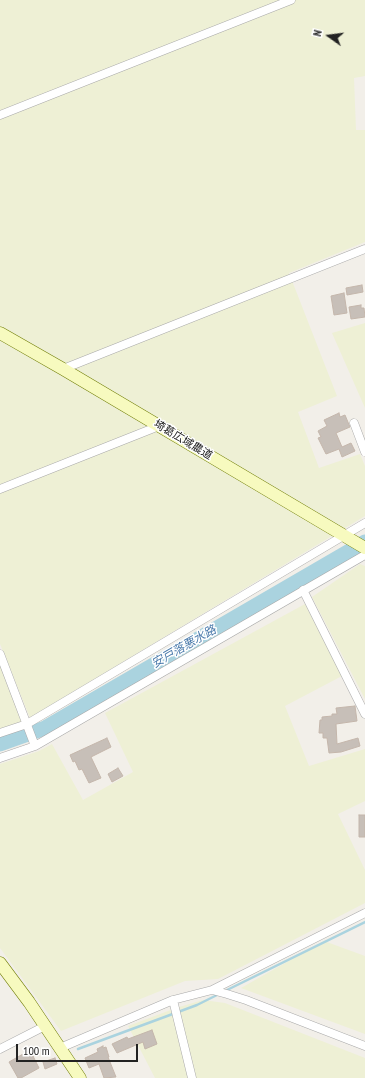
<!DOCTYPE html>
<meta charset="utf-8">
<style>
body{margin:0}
#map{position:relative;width:365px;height:1078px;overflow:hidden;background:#f2efe9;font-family:"PT Sans Narrow",sans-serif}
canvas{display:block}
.north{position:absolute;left:309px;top:16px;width:40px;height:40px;-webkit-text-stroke:3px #fff;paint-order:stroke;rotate:284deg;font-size:11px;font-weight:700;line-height:16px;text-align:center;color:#222}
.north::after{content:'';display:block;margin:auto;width:14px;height:18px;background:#222;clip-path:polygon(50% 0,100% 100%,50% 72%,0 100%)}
.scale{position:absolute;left:16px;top:1044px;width:122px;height:18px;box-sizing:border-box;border:2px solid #222;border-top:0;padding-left:5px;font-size:12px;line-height:14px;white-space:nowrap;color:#222;-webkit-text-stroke:3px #fff;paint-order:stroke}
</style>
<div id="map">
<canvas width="365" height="1078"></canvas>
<div class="north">N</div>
<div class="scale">100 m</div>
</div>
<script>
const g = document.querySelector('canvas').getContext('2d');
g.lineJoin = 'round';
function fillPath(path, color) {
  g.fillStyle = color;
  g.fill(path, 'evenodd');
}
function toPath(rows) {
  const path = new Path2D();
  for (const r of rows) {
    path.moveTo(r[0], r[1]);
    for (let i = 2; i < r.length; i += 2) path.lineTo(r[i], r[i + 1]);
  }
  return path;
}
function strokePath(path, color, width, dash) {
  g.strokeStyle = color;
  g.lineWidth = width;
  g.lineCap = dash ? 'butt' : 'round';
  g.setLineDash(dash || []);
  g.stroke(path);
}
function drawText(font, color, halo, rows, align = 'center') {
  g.font = font + ' "PT Sans Narrow","Noto Sans JP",sans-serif';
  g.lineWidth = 3;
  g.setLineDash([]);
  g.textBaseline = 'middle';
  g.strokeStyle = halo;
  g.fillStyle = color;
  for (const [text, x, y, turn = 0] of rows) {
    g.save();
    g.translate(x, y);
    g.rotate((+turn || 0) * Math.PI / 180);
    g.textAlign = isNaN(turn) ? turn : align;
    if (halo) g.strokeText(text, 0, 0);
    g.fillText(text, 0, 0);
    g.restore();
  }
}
const farmland = toPath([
 [0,0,365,0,365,76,354,78,356,130,365,130,365,242,289,273,337,396,298,412,319,468,360,454,365,466,365,516,30,718,0,644],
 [365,323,365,408,332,333],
 [360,564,365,566,365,699,312,597],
 [305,604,342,676,285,706,309,766,365,749,365,801,338,814,365,870,365,903,218,979,185,981,61,1031,0,948,0,764,39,751,52,744,83,800,133,772,105,713],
 [0,657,24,722,0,731],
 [324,941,365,956,365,1034,241,988],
 [203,1000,225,1003,365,1058,365,1078,155,1078,128,1026,176,1008]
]);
const stream = toPath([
 [225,991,365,922],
 [78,1049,197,1005,219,994]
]);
const river = toPath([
 [0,744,45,728,365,542]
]);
const building = toPath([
 [362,285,363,292,347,295,346,288,362,285],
 [344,293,347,313,334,315,331,296,344,293],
 [361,305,361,308,364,308,365,317,351,319,349,307,361,305],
 [339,413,340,417,345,415,350,427,336,433,342,447,351,443,355,451,342,457,339,449,326,454,318,438,321,437,318,431,327,426,324,420,339,413],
 [355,706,357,721,336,724,337,744,358,738,360,746,341,752,329,753,327,738,323,738,323,733,319,733,320,720,322,720,322,717,332,716,332,714,337,714,336,708,355,706],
 [107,738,111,747,91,757,101,778,89,783,82,769,79,770,75,761,73,762,70,755,107,738],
 [118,768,123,776,112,782,108,774,118,768],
 [359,815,365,815,365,837,359,837,359,815],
 [152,1030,157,1044,145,1049,143,1042,117,1053,112,1044,127,1037,128,1039,152,1030],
 [103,1046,103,1048,106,1047,109,1057,108,1057,116,1077,104,1078,99,1064,89,1068,85,1058,98,1052,97,1049,103,1046],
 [30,1050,39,1068,21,1078,18,1078,9,1062,30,1050],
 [55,1058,57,1064,45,1069,43,1062,55,1058]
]);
const street = toPath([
 [0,115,291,0],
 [63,369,365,249],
 [354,423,365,452],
 [0,489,159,426],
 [303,590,365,714],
 [0,654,35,746],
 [0,733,27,724,365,523],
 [0,758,35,746,365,555],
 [212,990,365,913],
 [173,1000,192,1078],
 [60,1048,173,1000,212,990,227,994,246,1000,365,1046],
 [0,1049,45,1026]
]);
const secondary = toPath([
 [0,333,63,369,365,548],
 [0,963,29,1002,80,1078]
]);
const streetNames = [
 ["埼葛広域農道",183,440,31]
];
const waterNames = [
 ["安戸落悪水路",184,647,-30]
];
fillPath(farmland, '#eef0d5');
strokePath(stream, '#aad3df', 2.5);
strokePath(river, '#aad3df', 15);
fillPath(building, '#c7bfb8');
strokePath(building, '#c4b6ab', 1);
strokePath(street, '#a9a9a9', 9);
strokePath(secondary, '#707d05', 13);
strokePath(street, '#fff', 8);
strokePath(secondary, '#f7fabf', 12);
drawText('11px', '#222', '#fff', streetNames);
drawText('italic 12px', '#4a7aab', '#fff', waterNames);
</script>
